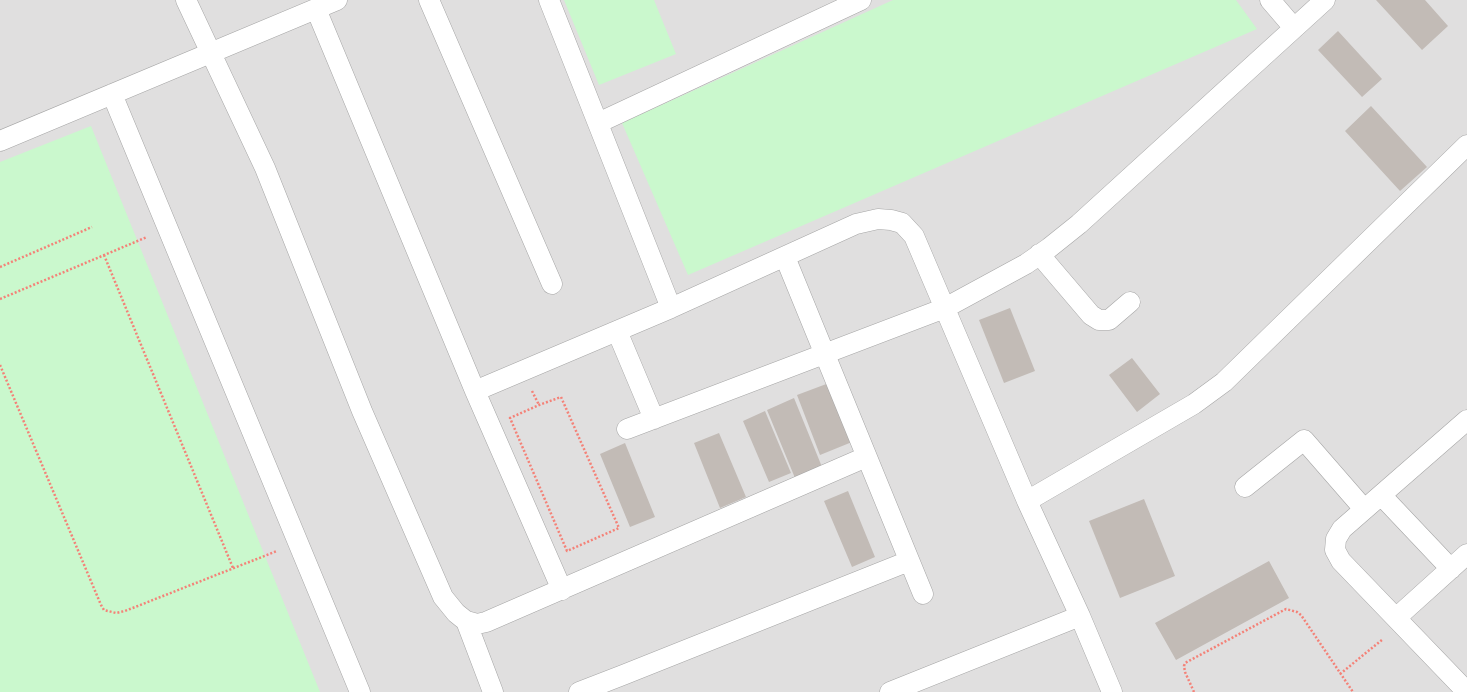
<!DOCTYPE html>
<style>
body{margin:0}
canvas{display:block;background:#f1efe9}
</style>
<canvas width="1467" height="692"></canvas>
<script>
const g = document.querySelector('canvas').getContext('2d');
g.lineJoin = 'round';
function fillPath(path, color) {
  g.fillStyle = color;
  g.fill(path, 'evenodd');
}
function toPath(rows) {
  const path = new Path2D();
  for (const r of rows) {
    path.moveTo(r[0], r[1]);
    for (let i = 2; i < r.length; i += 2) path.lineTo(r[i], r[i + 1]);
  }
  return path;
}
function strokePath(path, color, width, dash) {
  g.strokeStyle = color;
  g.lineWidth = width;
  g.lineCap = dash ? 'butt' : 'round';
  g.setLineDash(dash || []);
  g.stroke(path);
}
const residential = toPath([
 [0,0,1467,0,1467,692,0,692]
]);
const park = toPath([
 [564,0,654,0,676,54,599,85],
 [893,0,1236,0,1257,29,688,275,622,123],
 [91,126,320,692,0,692,0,162]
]);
const building = toPath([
 [1376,0,1425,0,1448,26,1422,50],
 [1338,31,1382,79,1362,97,1318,50],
 [1371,106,1427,167,1400,191,1345,131],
 [1010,308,1035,371,1004,383,979,320],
 [1132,358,1160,394,1137,412,1109,375],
 [829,383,852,442,820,455,797,395],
 [794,398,822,467,795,478,767,410],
 [765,411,791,473,769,482,743,421],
 [719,433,746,497,720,508,694,443],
 [625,443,655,517,630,527,600,454],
 [848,491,875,557,852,567,824,501],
 [1144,499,1175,576,1120,598,1089,521],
 [1269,561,1289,598,1176,660,1155,623]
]);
const path = toPath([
 [104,255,233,568],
 [0,267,92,227],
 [0,299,147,237],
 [0,365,101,605,104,610,116,613,125,611,277,551],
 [532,391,539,405],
 [561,397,619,528,567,551,510,418,539,405,561,397],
 [1340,674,1383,639],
 [1194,692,1185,672,1184,666,1185,663,1286,609,1297,612,1301,615,1353,692]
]);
const street = toPath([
 [186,0,265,168,362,411,443,597,456,613,466,621,477,624,486,622,866,457],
 [429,0,552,284],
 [549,0,671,308],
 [1270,0,1294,28],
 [316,9,475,391,562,590],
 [112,94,360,692],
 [598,123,861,0],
 [0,141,337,0],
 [1039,254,1091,315,1099,320,1109,320,1130,302],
 [785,257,923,594],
 [617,331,654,419],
 [475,391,671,308,856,224,878,219,891,220,902,223,914,236,1027,501,1080,616,1112,692],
 [627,429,945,308,1026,264,1049,248,1079,224,1325,0],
 [1245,487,1304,440,1364,509],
 [1381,495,1451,569],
 [1027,501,1194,404,1224,382,1467,145],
 [1396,618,1467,554],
 [466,621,493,692],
 [579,692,623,675,909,561],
 [890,692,1080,616],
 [1467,692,1341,561,1335,550,1336,539,1342,529,1467,420]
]);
fillPath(residential, '#e0dfdf');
fillPath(park, '#caf8cd');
fillPath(building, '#c2bbb6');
strokePath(street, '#a6a6a6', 21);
strokePath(path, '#f48278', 2.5, [2, 2]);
strokePath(street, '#fff', 20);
</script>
